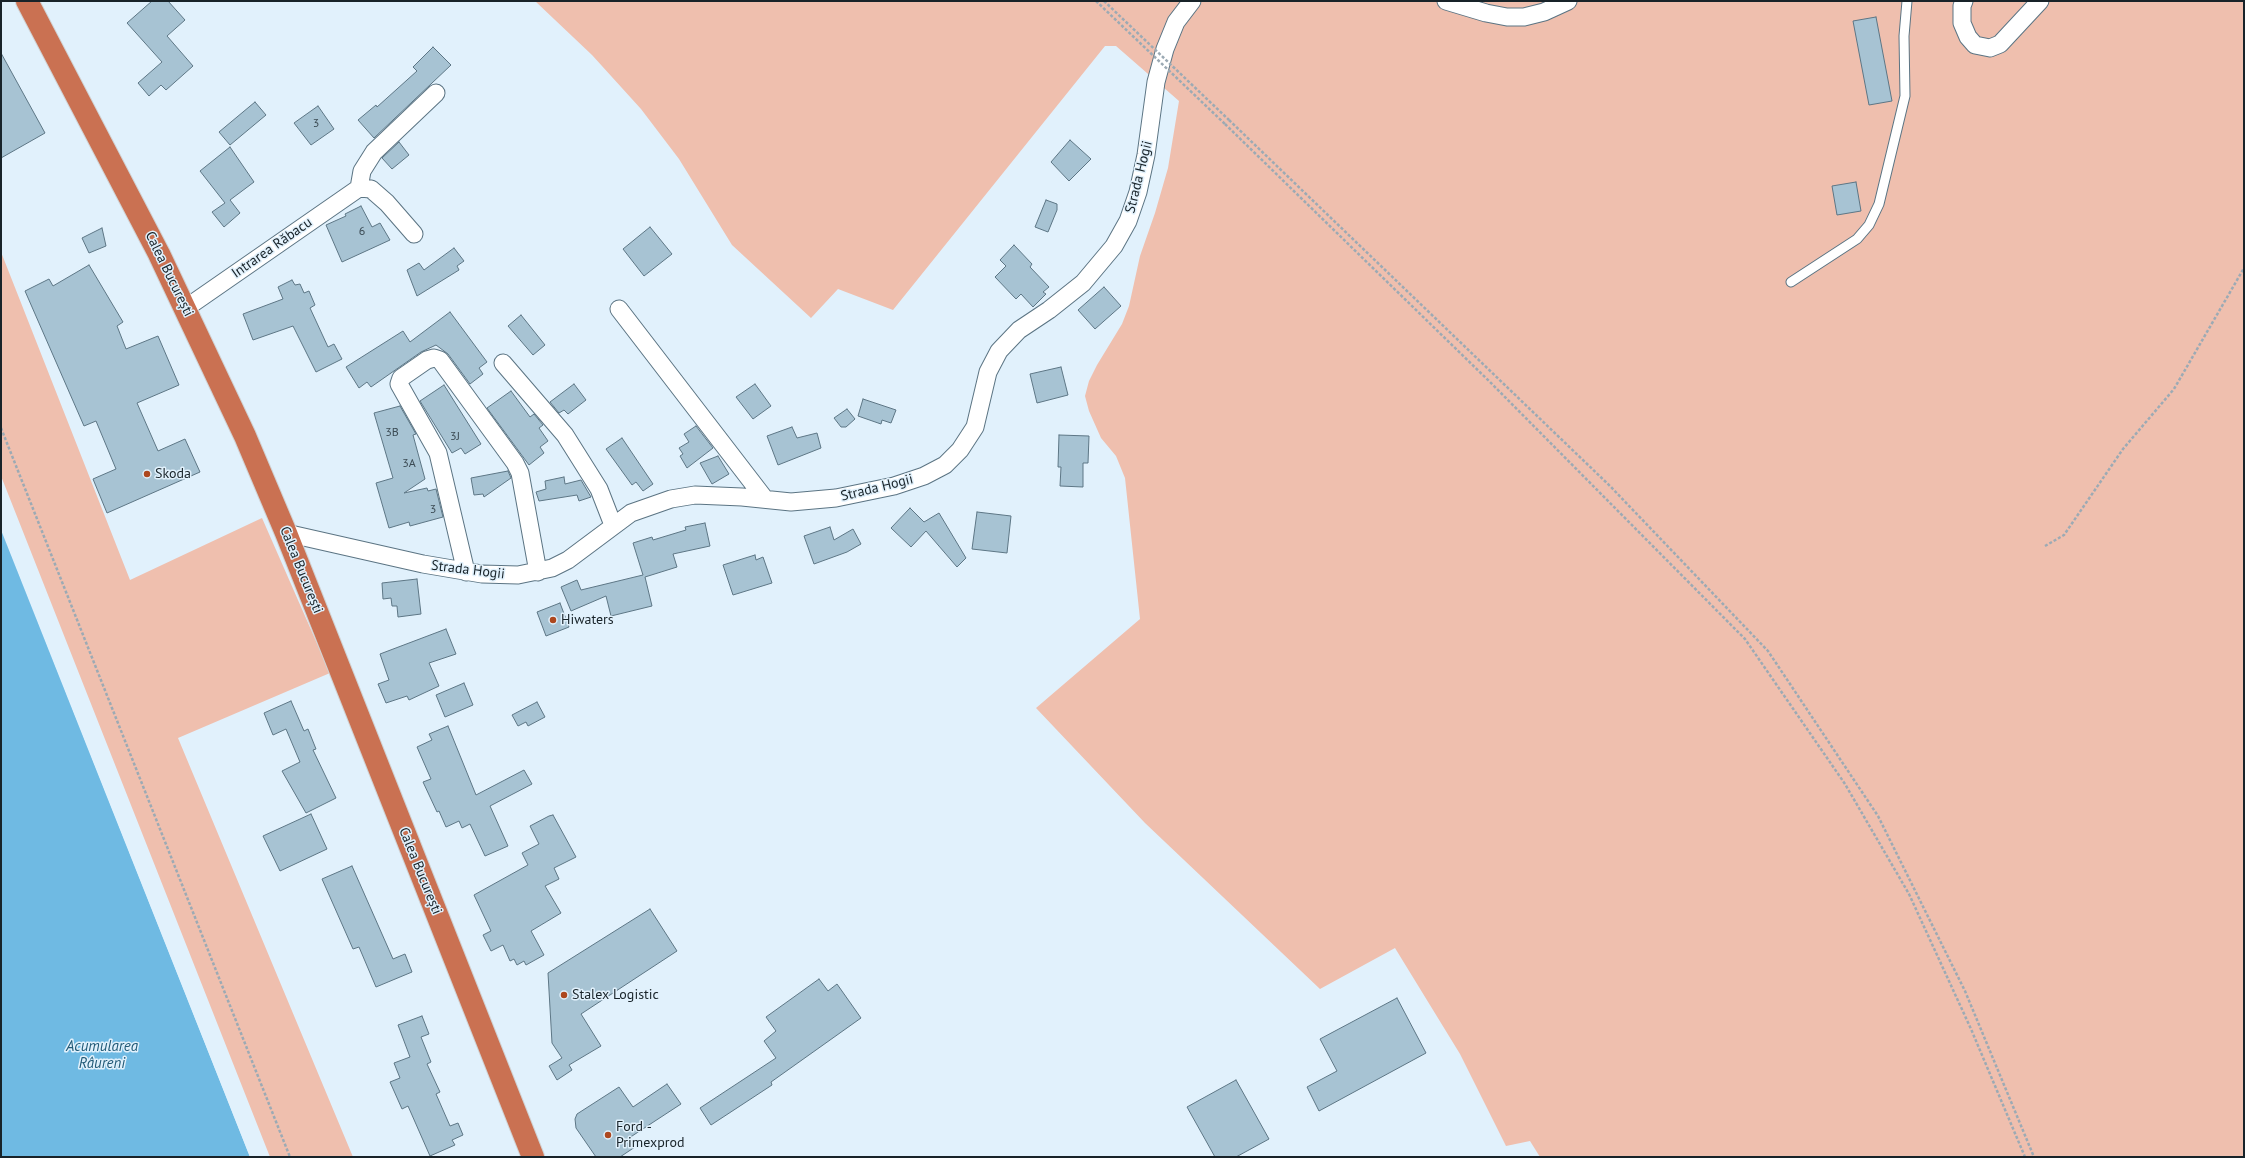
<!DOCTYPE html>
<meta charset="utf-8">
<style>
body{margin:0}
#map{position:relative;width:2245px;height:1158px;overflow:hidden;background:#e1f1fc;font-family:"PT Sans",sans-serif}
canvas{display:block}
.frame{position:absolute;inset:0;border:2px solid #182329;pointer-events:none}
</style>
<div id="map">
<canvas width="2245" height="1158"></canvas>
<div class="frame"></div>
</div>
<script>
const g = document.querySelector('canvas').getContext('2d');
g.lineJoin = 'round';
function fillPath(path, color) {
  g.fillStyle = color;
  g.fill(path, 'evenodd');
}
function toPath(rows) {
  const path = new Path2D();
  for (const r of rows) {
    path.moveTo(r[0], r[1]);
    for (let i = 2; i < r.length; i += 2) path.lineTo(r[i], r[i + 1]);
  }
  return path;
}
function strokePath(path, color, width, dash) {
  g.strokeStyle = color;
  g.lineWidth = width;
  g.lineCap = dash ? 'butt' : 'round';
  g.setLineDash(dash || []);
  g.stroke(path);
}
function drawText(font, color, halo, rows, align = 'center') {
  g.font = font + ' "PT Sans",sans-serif';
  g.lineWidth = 3;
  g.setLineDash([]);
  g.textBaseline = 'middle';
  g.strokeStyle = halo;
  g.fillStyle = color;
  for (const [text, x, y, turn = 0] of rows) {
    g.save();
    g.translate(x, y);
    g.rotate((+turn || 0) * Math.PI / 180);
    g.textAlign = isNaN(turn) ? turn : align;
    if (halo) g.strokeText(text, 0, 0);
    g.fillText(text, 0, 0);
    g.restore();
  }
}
const green = toPath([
 [535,1,2244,1,2244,1157,1540,1157,1530,1141,1506,1146,1460,1054,1395,948,1320,989,1145,823,1036,708,1140,619,1125,478,1116,456,1101,438,1089,411,1085,396,1089,381,1097,365,1122,324,1129,306,1140,256,1155,213,1168,168,1179,101,1116,46,1105,46,893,310,838,289,811,318,732,245,679,159,641,109,592,55],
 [1,252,130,580,262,518,330,673,178,738,353,1157,270,1157,1,476]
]);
const water = toPath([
 [1,530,250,1157,1,1157]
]);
const pier = toPath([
 [1,528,3,529,252,1157,250,1157]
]);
const building = toPath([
 [152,1,168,1,185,20,167,36,193,66,166,90,161,85,149,96,138,83,162,62,127,23,152,1],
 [1876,17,1892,101,1869,105,1853,21,1876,17],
 [433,47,451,65,374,138,358,120,376,105,377,107,417,71,413,67,433,47],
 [1,53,45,133,1,158,1,53],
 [255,102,266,115,230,145,219,132,255,102],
 [318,106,334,129,311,145,294,123,318,106],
 [1070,140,1091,159,1069,181,1051,162,1070,140],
 [399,142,409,155,392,169,382,158,399,142],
 [230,147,254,182,230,200,240,213,224,227,212,212,225,203,200,171,230,147],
 [1856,182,1861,211,1837,215,1832,186,1856,182],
 [1046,200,1057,204,1057,210,1048,232,1035,227,1046,200],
 [361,206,372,227,380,223,390,240,342,262,326,225,346,216,345,214,361,206],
 [650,227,672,254,644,276,623,249,650,227],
 [102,228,106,246,89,253,82,238,102,228],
 [1014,245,1032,264,1030,267,1049,287,1043,292,1046,294,1033,307,1021,294,1016,299,995,277,1006,266,1000,260,1014,245],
 [454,248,464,261,457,266,459,270,417,296,407,270,419,263,424,270,454,248],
 [89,265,123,322,117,326,126,349,158,336,179,385,137,403,158,451,185,439,200,472,107,513,93,479,116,469,96,421,84,426,25,291,49,279,53,286,89,265],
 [292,280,295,285,300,284,304,293,309,291,315,305,310,308,328,347,334,344,342,359,316,372,293,326,253,340,243,314,283,299,278,287,292,280],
 [1104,287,1121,306,1095,329,1078,310,1104,287],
 [450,312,487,362,479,368,483,374,470,384,448,354,436,345,421,352,371,387,367,382,359,388,346,367,403,331,410,342,450,312],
 [521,315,545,345,533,355,508,326,521,315],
 [1061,367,1068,395,1037,403,1030,374,1061,367],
 [574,384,586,400,568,414,564,410,559,413,550,402,574,384],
 [755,384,771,406,753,419,736,397,755,384],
 [444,385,481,444,465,454,461,448,452,453,420,401,444,385],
 [511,391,530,417,534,414,543,425,539,428,548,441,540,447,544,453,529,465,487,408,511,391],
 [863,399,896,410,891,423,882,420,881,424,858,416,863,399],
 [400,406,416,434,413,435,425,479,404,493,427,488,428,491,436,489,443,517,410,526,409,522,389,528,376,483,393,478,374,413,400,406],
 [847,409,855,419,846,427,841,427,834,418,847,409],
 [696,426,713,448,687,468,680,456,683,454,679,448,689,442,684,434,696,426],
 [792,427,797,438,817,433,821,448,778,465,767,436,792,427],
 [1059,435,1089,436,1088,463,1083,463,1083,487,1060,486,1061,467,1058,467,1059,435],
 [622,438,653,484,643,491,636,482,632,485,606,449,622,438],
 [718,456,729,474,712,484,700,463,718,456],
 [508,471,511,478,484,497,483,494,474,495,471,478,508,471],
 [564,477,565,484,581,480,591,497,579,501,577,495,539,501,536,492,546,489,545,481,564,477],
 [910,508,924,522,939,513,966,558,957,567,926,531,911,547,891,528,910,508],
 [977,512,1011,516,1007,553,972,549,977,512],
 [705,523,710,546,673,554,677,567,645,577,652,606,611,616,606,596,571,611,561,587,577,580,581,590,643,575,633,543,652,537,653,540,686,530,685,527,705,523],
 [830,527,834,540,853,529,861,544,847,552,814,564,804,536,830,527],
 [755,555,756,560,763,557,772,583,733,595,723,565,755,555],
 [417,579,421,614,398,617,397,606,392,606,391,598,383,599,382,583,417,579],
 [560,603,569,627,546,636,537,612,560,603],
 [446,629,456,654,429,663,439,686,409,700,407,696,386,703,378,684,389,680,380,654,446,629],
 [464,683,473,705,445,717,436,695,464,683],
 [291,701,304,731,308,729,316,749,313,750,336,798,306,813,282,771,300,762,286,729,273,735,264,713,291,701],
 [537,702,545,717,528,726,526,722,518,726,512,715,537,702],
 [448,726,476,795,524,770,532,784,490,806,508,846,485,856,470,824,462,828,459,821,446,827,439,811,437,812,423,782,431,779,417,747,432,740,429,734,448,726],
 [311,814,327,849,280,871,263,836,311,814],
 [553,815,576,857,554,868,559,879,545,886,561,913,531,931,544,955,526,965,524,961,517,965,514,959,510,961,503,945,491,951,483,935,491,931,474,895,528,865,522,853,539,844,530,826,549,816,553,815],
 [352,866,393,959,405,954,412,972,376,987,359,947,353,949,322,879,352,866],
 [650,909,677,951,581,1014,601,1046,569,1065,572,1070,557,1080,549,1066,562,1058,552,1043,548,973,650,909],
 [819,979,828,991,837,984,861,1018,771,1082,772,1085,711,1125,700,1108,776,1058,764,1041,776,1031,766,1017,819,979],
 [1397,998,1426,1053,1319,1111,1307,1087,1337,1071,1320,1039,1397,998],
 [422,1016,429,1034,421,1037,431,1062,427,1064,440,1092,436,1094,450,1126,458,1123,463,1135,452,1140,455,1145,430,1156,408,1106,402,1109,390,1082,400,1078,394,1063,410,1057,398,1025,422,1016],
 [1236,1080,1269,1139,1236,1157,1215,1157,1187,1107,1236,1080],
 [667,1084,681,1104,629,1138,635,1147,620,1157,596,1157,576,1128,575,1119,577,1114,619,1087,633,1107,667,1084]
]);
const path = toPath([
 [1229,120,1610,486,1768,651,1878,816,1965,991,2034,1157],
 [1225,124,1490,382,1745,639,1845,784,1909,894,1971,1029,2025,1157],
 [1,428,290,1157],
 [2045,546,2064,535,2123,449,2174,389,2244,268]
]);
const lane = toPath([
 [1791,282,1857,239,1869,225,1879,204,1905,96,1904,36,1907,1]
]);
const street = toPath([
 [1446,1,1486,13,1507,17,1524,17,1544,12,1568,1],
 [1964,1,1962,6,1962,23,1968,37,1975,45,1990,48,2000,44,2040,1],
 [359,188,362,171,374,152,436,93],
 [359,188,371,189,387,203,414,234],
 [186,308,359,188],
 [619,309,765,499],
 [503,363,565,435,599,489,613,525],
 [286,533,423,564,482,574,518,575,552,568,568,560,631,513,671,499,695,495,742,497,791,502,836,498,894,486,924,476,945,465,960,450,975,427,988,372,999,351,1019,330,1049,310,1083,283,1114,246,1128,221,1138,192,1146,155,1156,82,1165,49,1176,22,1192,1],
 [466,572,438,453,399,384,401,378,427,360,434,358,440,360,515,463,520,473,538,572]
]);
const highway = toPath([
 [27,1,159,254,245,436,286,533,533,1157]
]);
const pathBridge = toPath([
 [1096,1,1225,124],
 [1104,1,1229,120]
]);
const markers = [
 [147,474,4,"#ad471e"],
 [553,620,4,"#ad471e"],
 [564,995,4,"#ad471e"],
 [608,1135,4,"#ad471e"]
];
const numberNames = [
 ["3",316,124],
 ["6",362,232],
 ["3B",392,433],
 ["3J",455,437],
 ["3A",409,464],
 ["3",433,510]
];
const streetNames = [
 ["Strada Hogii",1139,177,-76],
 ["Intrarea Răbacu",272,248,-35],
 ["Calea București",169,274,64],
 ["Strada Hogii",877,488,-14],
 ["Calea București",301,570,68],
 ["Strada Hogii",468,570,7],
 ["Calea București",420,871,68]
];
const poiNames = [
 ["Skoda",155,474],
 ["Hiwaters",561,620],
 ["Stalex Logistic",572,995],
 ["Ford -",616,1127],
 ["Primexprod",616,1143]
];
const waterNames = [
 ["Acumularea",102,1047],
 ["Râureni",102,1064]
];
fillPath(green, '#efbfae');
fillPath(water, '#6fbae3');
fillPath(pier, '#e1f1fc');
fillPath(building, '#a7c3d3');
strokePath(building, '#5d7685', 1);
strokePath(lane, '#5b7483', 11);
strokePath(street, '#5b7483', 19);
strokePath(highway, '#d1d3d4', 24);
strokePath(path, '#9caab4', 2.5, [3, 2]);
strokePath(lane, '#fff', 9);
strokePath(street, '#fff', 17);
strokePath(highway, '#ca7152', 22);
strokePath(pathBridge, '#9caab4', 2.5, [3, 2]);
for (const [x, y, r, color] of markers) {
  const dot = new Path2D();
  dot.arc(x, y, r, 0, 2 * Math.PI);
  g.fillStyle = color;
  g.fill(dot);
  strokePath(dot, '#e1f1fc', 1.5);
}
drawText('12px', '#3c4b54', null, numberNames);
drawText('14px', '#182329', '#e1f1fc', streetNames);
drawText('14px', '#182329', '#e1f1fc', poiNames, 'left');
drawText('italic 15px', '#225b78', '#e1f1fc', waterNames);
</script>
